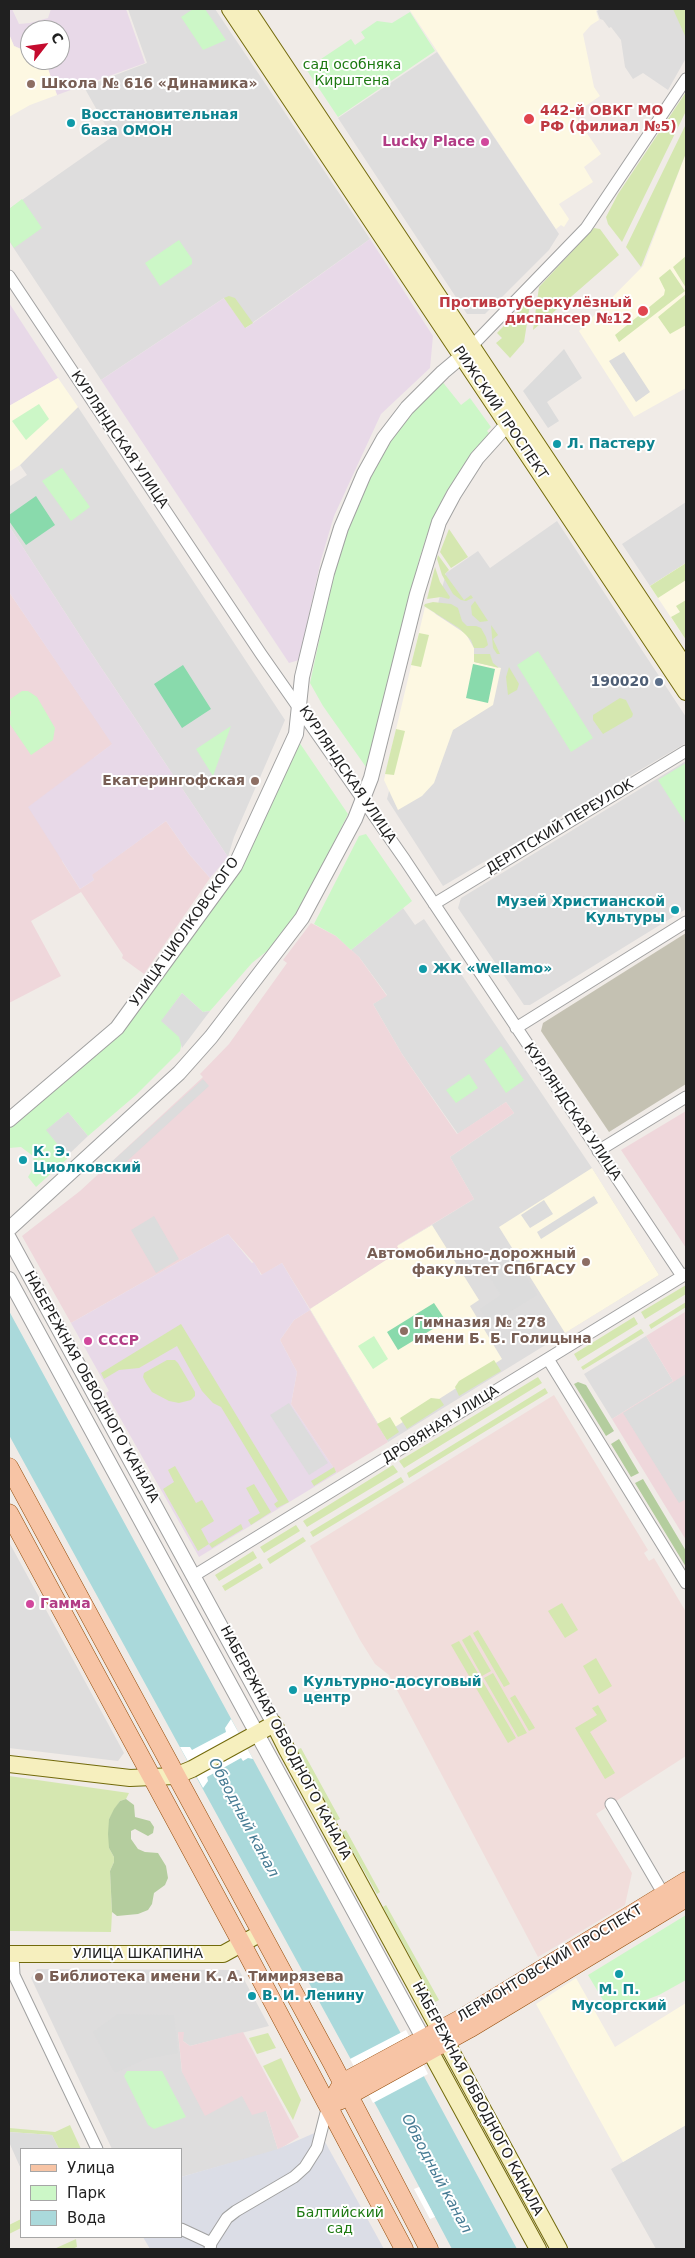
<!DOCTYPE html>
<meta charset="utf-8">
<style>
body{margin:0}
#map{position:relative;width:695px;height:2258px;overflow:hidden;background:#f0ebe7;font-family:"DejaVu Sans",sans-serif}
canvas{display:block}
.frame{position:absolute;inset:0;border:10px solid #202020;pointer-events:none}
.legend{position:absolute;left:20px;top:2148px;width:162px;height:90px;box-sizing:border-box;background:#fff;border:1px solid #a6a6a6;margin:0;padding:6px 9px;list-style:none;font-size:15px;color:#202020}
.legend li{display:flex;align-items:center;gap:10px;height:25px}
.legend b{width:25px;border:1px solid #a6a6a6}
.north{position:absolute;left:20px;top:20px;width:50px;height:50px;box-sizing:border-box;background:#fff;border:1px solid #a6a6a6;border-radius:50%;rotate:60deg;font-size:14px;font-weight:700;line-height:20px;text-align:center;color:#202020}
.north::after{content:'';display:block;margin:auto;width:18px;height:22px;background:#c40b2e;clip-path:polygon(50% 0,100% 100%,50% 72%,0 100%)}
</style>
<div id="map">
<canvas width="695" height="2258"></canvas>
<div class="frame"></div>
<ul class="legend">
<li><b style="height:6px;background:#f7c4a5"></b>Улица</li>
<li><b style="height:14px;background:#ccf7c7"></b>Парк</li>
<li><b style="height:14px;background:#aad9db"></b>Вода</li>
</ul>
<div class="north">С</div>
</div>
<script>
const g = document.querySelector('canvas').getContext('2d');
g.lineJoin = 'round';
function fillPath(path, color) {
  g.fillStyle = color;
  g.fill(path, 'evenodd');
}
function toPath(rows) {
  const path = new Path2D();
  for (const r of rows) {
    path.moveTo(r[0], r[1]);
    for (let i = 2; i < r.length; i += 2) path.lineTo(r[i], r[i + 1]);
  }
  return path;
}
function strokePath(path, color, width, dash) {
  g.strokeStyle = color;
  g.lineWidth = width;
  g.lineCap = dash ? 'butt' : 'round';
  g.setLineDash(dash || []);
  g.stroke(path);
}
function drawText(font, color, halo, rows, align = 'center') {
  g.font = font + ' "DejaVu Sans",sans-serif';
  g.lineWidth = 4;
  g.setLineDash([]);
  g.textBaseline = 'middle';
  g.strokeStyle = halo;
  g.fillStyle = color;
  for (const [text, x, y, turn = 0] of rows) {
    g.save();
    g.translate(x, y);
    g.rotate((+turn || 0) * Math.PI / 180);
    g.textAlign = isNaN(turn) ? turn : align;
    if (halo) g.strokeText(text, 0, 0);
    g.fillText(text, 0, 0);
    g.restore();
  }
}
const residential = toPath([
 [128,9,215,9,370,239,245,328,224,298,101,380,9,241,9,209,112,137,84,87,147,63],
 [601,9,686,9,686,58,668,90,643,73,633,79,625,67,621,40,611,27,609,28,603,20,600,19,597,11],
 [437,52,559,234,549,250,485,314,467,314,338,118],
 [78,407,285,720,234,837,228,857,90,651,9,526,9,484,10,486,27,475,20,465],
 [686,502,686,563,650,586,622,544],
 [557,521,686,717,686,743,443,886,387,799,446,573,478,551,490,568],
 [686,761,686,909,530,1005,524,1005,458,908,461,898],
 [403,908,415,925,424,919,592,1168,659,1275,388,1442,310,1309,397,1246,474,1199,450,1157,514,1113,506,1102,458,1134,402,1054,373,1004,387,995,359,957,351,950],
 [646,1336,673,1381,612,1419,584,1374],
 [9,1542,124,1753,118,1761,9,1748],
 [37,1969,239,1970,269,2026,190,2046,183,2041,178,2032,182,2072,242,2096,266,2111,278,2150,181,2177,181,2149,112,2149,31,1978],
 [686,2125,686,2249,656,2249,611,2169]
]);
const commercial = toPath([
 [9,592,113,744,95,757,62,861,80,889,94,880,91,875,166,821,189,854,210,878,144,974,122,958,123,955,81,892,31,921,61,976,9,1003],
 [311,923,336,936,359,957,387,996,373,1004,402,1054,457,1134,506,1102,514,1113,450,1157,474,1199,398,1245,400,1251,310,1309,282,1263,262,1275,254,1263,228,1234,71,1323,22,1236,80,1191,203,1077,200,1074,229,1044,287,963,283,960],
 [686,1111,686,1248,621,1150],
 [310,1310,388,1442,337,1473,291,1404,297,1372,280,1340,294,1320],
 [685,1312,686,1314,686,1540,612,1419,673,1381,646,1336],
 [178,2032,184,2032,183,2041,190,2046,243,2032,299,2137,278,2150,266,2111,252,2115,242,2096,205,2116,182,2072]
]);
const industrial = toPath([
 [9,9,12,9,19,24,30,23,48,18,51,9,126,9,145,63,57,95,45,60,60,60,60,30,30,30,30,47,21,49,14,46,9,34],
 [370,239,433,336,430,368,381,414,334,516,321,560,299,660,289,663,101,380,224,298,246,328],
 [9,303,58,378,9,406],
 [9,526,90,651,228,857,210,878,189,854,166,821,92,875,94,880,80,889,28,807,112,744,9,592],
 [228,1234,252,1263,254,1262,261,1275,282,1263,310,1310,294,1320,280,1340,297,1372,291,1404,337,1473,199,1557,106,1393,109,1391,71,1323]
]);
const education = toPath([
 [409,9,599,9,596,11,599,20,591,25,583,34,594,87,600,96,574,114,601,154,584,167,593,182,559,204,569,219,564,227,561,225,556,229],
 [9,34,14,46,21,49,30,47,30,60,45,60,57,95,30,105,9,117],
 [686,153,686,388,634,417,579,331,643,266],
 [58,378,78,407,20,465,9,472,9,406],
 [686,563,686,640,650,586],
 [425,607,466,634,474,648,474,662,501,668,493,705,453,730,434,783,422,796,398,810,384,780],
 [592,1168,659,1275,565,1333,499,1227],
 [432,1225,479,1300,470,1306,502,1359,384,1434,310,1309,400,1251,397,1246],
 [576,1978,615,2047,686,2003,686,2125,623,2162,536,2004]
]);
const military = toPath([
 [554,1395,648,1550,644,1553,649,1561,654,1558,686,1612,686,1756,596,1814,632,1873,625,1905,538,1957,389,1675,375,1664,360,1640,310,1546]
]);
const construction = toPath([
 [686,933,686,1084,609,1132,541,1031,543,1023]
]);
const grass = toPath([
 [673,9,686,9,686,38],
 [686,92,686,111,622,242,608,224,606,217,618,194],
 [686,124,686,153,641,267,626,247],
 [594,228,600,229,619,255,533,330,539,287],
 [686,256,686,288,673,267],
 [670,269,685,291,619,342,615,335,664,295,665,290,659,278],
 [686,294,686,325,670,334,658,317],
 [229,296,235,298,253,323,245,328,224,298],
 [531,298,524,342,510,358,496,343,502,338,497,333],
 [449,529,468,557,451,568,440,552],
 [438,555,449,570,445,574,464,600,471,595,473,598,466,601,461,600,453,594,442,575,437,559],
 [686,563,686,580,658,598,650,586],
 [435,567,440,582,450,597,449,599,441,597,427,599],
 [686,600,686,640,671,617,680,612,676,606],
 [475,601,488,621,480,622,472,615,471,606],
 [433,602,451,604,458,608,462,621,467,626,476,626,481,628,486,637,488,645,484,648,474,648,471,640,459,628,424,606,425,604],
 [491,625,498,635,493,639,500,654,497,654,493,648],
 [419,633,429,635,421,667,411,665],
 [474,654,490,654,493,663,499,668,474,662],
 [509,667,519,684,517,690,508,695,506,677],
 [620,698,626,700,633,714,632,717,603,734,593,720,593,715],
 [396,729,405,731,394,775,385,774],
 [686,1285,686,1294,645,1319,641,1312],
 [686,1302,686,1307,651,1329,649,1325],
 [634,1317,638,1324,578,1361,574,1354],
 [181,1324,289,1502,277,1508,274,1504,278,1501,221,1407,213,1403,202,1391,177,1346,139,1368,119,1370,104,1379,101,1373],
 [641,1329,644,1333,583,1370,581,1367],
 [167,1360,175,1360,178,1363,195,1392,195,1396,191,1400,179,1403,169,1401,152,1392,146,1383,143,1377,144,1373],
 [494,1360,501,1371,459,1396,455,1387,459,1381],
 [538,1377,542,1383,404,1468,399,1461],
 [545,1388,548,1393,409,1478,407,1473],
 [431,1398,440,1399,444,1405,407,1429,400,1418],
 [390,1417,399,1432,387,1440,377,1424],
 [393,1465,398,1472,307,1527,303,1521],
 [175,1466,196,1503,202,1500,214,1521,201,1529,209,1544,241,1524,243,1529,212,1548,209,1544,198,1551,163,1489,174,1482,168,1470],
 [334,1467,336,1472,314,1486,311,1481],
 [401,1477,404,1482,313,1537,310,1532],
 [254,1484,271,1512,251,1525,248,1520,260,1513,246,1488],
 [296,1525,300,1531,264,1553,260,1547],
 [303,1537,306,1541,270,1564,267,1559],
 [253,1551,257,1558,219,1581,215,1575],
 [260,1563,263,1568,225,1591,222,1586],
 [562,1603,578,1630,565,1638,548,1611],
 [478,1630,510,1684,504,1687,473,1633],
 [470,1635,491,1671,482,1676,462,1640],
 [459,1641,516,1738,508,1743,451,1645],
 [596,1658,612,1686,599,1694,583,1666],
 [493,1673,527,1733,518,1737,484,1678],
 [515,1695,535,1728,529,1731,510,1698],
 [598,1705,607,1721,590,1732,615,1773,605,1779,575,1728,597,1715,592,1708],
 [301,1748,340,1819,336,1821,297,1750],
 [9,1776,129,1793,126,1799,120,1801,109,1819,109,1848,114,1857,114,1862,110,1871,112,1912,111,1932,9,1931],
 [346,1830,380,1892,377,1894,342,1832],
 [386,1905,439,2000,435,2002,383,1907],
 [268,2033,276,2048,257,2054,249,2038],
 [281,2058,301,2100,293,2120,263,2066],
 [70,2125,81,2149,59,2149,52,2135,9,2132,9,2128,55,2132],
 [21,2219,21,2228,9,2234,9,2225],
 [76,2239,77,2247,72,2249,54,2249]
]);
const forest = toPath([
 [578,1382,586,1385,614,1431,606,1436,574,1384],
 [619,1439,639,1473,631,1477,611,1444],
 [643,1479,686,1551,686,1567,635,1483],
 [126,1799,134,1805,135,1817,150,1821,154,1827,153,1833,148,1836,135,1829,131,1831,131,1839,138,1849,145,1852,158,1853,166,1866,168,1878,165,1885,154,1893,152,1904,148,1910,138,1914,117,1916,112,1912,110,1871,114,1862,114,1857,109,1848,108,1834,109,1819,114,1809,120,1801]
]);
const park = toPath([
 [193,9,205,9,226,40,203,50,181,17],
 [410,12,435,51,338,117,306,69,314,63,317,66,323,62,321,59,351,39,355,45,365,38,361,32,377,21,392,23],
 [22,199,42,228,14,248,9,240,9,209],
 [179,240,192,259,192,264,160,286,145,263],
 [441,380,461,405,470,398,491,427,487,431,489,433,446,492,427,535,419,560,371,763,366,767,323,706,310,683,331,585,349,523,374,465,403,420],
 [39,404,49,419,26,440,12,421],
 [62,468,90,507,71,521,42,481],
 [538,651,593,738,571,752,517,665],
 [22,691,28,691,37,697,55,728,53,740,31,755,9,723,11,712,9,708,9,700],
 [231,726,213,776,196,749],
 [299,742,348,814,299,913,277,943,252,963,210,1011,203,1012,182,993,162,1021,179,1036,182,1042,180,1051,136,1095,88,1136,68,1112,47,1130,67,1156,67,1159,36,1187,28,1177,34,1167,33,1156,21,1147,9,1148,9,1127,85,1063,239,870],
 [686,763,686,824,658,780],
 [366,834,412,901,351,950,336,936,314,924,359,836],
 [501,1046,524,1080,506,1093,484,1060],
 [469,1074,478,1088,456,1103,446,1090],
 [374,1336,388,1359,373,1369,358,1346],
 [686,1915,686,1980,659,1995,643,2001,615,2006,603,2000,588,1975],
 [127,2071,162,2071,186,2117,154,2129,148,2125,124,2076]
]);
const pitch = toPath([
 [36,496,55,525,26,545,9,521,9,515],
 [473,664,495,669,488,703,466,698],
 [183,665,211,709,182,728,154,684],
 [434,1303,446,1321,398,1350,387,1332]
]);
const parking = toPath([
 [564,349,582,378,547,402,559,421,548,428,523,391],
 [624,352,650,392,636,402,609,361],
 [182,993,203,1012,210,1011,182,1048,179,1037,161,1021],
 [203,1079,209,1086,113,1174,106,1167],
 [68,1112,88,1136,67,1156,46,1130],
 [594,1196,598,1203,541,1239,537,1232],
 [544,1200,553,1214,530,1228,521,1215],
 [154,1216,179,1259,156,1273,131,1230],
 [514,1257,537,1295,490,1324,480,1309,501,1295,488,1274],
 [686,1374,686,1499,679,1503,623,1413],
 [289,1403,328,1463,309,1475,270,1415],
 [118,2014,174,2015,178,2053,146,2059,115,2073,93,2032],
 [9,2132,52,2135,59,2149,21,2149,21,2169,9,2142]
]);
const plaza = toPath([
 [319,2131,384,2249,150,2249,143,2237,181,2237,181,2177,278,2149]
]);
const water = toPath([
 [9,1311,253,1759,517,2249,452,2249,378,2109,9,1435]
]);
const pier = toPath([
 [231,1719,253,1759,248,1758,243,1761,241,1758,207,1777,208,1781,203,1788,180,1747,190,1747,192,1750,226,1732,225,1728],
 [406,2030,428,2074,373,2103,350,2059],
 [419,2187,435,2217,430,2219,414,2189]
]);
const minor = toPath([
 [9,276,261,654,405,860,682,1276],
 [467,351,586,228,686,79],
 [434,904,686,751],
 [516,1028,686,922],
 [598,1151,686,1097],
 [548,1359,686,1583],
 [195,1575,686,1274],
 [611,1804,667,1900],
 [13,1954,14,1975,97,2149],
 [181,2229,211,2243],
 [210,2249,211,2243,227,2218,236,2211,294,2177,305,2167,317,2148,328,2105]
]);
const tertiary = toPath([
 [9,1120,117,1028,235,866,296,734,302,677,327,573,341,528,364,474,384,438,407,408,443,372,462,356],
 [9,1229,179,1073,211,1037,302,918,355,819,371,778,417,594,439,522,454,494,477,458,513,418],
 [9,1238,274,1724],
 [9,1279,428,2047]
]);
const secondary = toPath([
 [230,9,686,692],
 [247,9,686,668],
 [9,1764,130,1778,175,1776,192,1769,274,1724,287,1750,559,2249],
 [9,1954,223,1954,261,1933],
 [430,2051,538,2249]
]);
const primary = toPath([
 [9,1467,332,2063,429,2249],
 [9,1513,242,1944,404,2249],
 [337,2092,342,2083,462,2018,686,1881],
 [339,2101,469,2029,686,1898]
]);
const markers = [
 [31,84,5,"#8d6e63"],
 [529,119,6,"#e0444e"],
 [71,123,5,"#0f9aa8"],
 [485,142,5,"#d1479c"],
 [643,311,6,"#e0444e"],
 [557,444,5,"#0f9aa8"],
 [659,682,5,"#5c6f8a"],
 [255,781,5,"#8d6e63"],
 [675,910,5,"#0f9aa8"],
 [423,969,5,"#0f9aa8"],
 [23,1160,5,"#0f9aa8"],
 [586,1262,5,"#8d6e63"],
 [404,1331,5,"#8d6e63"],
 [88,1341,5,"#d1479c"],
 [30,1604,5,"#d1479c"],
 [293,1690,5,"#0f9aa8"],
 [619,1974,5,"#0f9aa8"],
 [39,1977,5,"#8d6e63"],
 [252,1996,5,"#0f9aa8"]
];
const parkNames = [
 ["сад особняка",352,65],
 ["Кирштена",352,81],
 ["Балтийский",340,2213],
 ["сад",340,2229]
];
const educationNames = [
 ["Школа № 616 «Динамика»",41,84],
 ["Екатерингофская",245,781,"right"],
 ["Автомобильно-дорожный",576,1254,"right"],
 ["факультет СПбГАСУ",576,1270,"right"],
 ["Гимназия № 278",414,1323],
 ["имени Б. Б. Голицына",414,1339],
 ["Библиотека имени К. А. Тимирязева",49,1977]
];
const healthNames = [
 ["442-й ОВКГ МО",540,111],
 ["РФ (филиал №5)",540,127],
 ["Противотуберкулёзный",632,303,"right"],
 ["диспансер №12",632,319,"right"]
];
const cultureNames = [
 ["Восстановительная",81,115],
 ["база ОМОН",81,131],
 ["Л. Пастеру",567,444],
 ["Музей Христианской",665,902,"right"],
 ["Культуры",665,918,"right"],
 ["ЖК «Wellamo»",433,969],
 ["К. Э.",33,1152],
 ["Циолковский",33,1168],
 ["Культурно-досуговый",303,1682],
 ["центр",303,1698],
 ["М. П.",619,1990,"center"],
 ["Мусоргский",619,2006,"center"],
 ["В. И. Ленину",262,1996]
];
const hotelNames = [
 ["Lucky Place",475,142,"right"],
 ["СССР",98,1341],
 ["Гамма",40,1604]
];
const streetNames = [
 ["РИЖСКИЙ ПРОСПЕКТ",500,413,56],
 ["КУРЛЯНДСКАЯ УЛИЦА",119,440,56],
 ["КУРЛЯНДСКАЯ УЛИЦА",347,775,56],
 ["ДЕРПТСКИЙ ПЕРЕУЛОК",560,827,-31],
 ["УЛИЦА ЦИОЛКОВСКОГО",185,932,-55],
 ["КУРЛЯНДСКАЯ УЛИЦА",572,1112,56],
 ["НАБЕРЕЖНАЯ ОБВОДНОГО КАНАЛА",91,1387,61],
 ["ДРОВЯНАЯ УЛИЦА",441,1425,-32],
 ["НАБЕРЕЖНАЯ ОБВОДНОГО КАНАЛА",285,1743,62],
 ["УЛИЦА ШКАПИНА",138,1954],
 ["ЛЕРМОНТОВСКИЙ ПРОСПЕКТ",550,1964,-31],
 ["НАБЕРЕЖНАЯ ОБВОДНОГО КАНАЛА",477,2099,62]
];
const serviceNames = [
 ["190020",649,682]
];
const waterNames = [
 ["Обводный канал",243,1818,62],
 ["Обводный канал",436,2174,62]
];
fillPath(residential, '#dedddd');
fillPath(commercial, '#efd7db');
fillPath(industrial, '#e8d9e8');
fillPath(education, '#fdf8e2');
fillPath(military, '#f1dddb');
fillPath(construction, '#c4c1b2');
fillPath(grass, '#d5e7b0');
fillPath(forest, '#b4cd9e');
fillPath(park, '#ccf7c7');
fillPath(pitch, '#89daac');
fillPath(parking, '#dcdcdc');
fillPath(plaza, '#dbdde6');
fillPath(water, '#aad9db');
fillPath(pier, '#fff');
strokePath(minor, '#a1a1a1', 13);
strokePath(tertiary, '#a1a1a1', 16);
strokePath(secondary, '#726a0b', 18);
strokePath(primary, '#934b08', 19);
strokePath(minor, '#fff', 11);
strokePath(tertiary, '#fff', 14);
strokePath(secondary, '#f6efbe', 16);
strokePath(primary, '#f7c4a5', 18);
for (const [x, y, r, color] of markers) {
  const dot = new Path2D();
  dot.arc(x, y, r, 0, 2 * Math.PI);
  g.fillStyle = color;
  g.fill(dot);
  strokePath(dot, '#fff', 2);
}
drawText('14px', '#1d7a12', '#fff', parkNames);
drawText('bold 14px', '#785e54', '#fff', educationNames, 'left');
drawText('bold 14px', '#be3a42', '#fff', healthNames, 'left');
drawText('bold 14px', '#0d838f', '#fff', cultureNames, 'left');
drawText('bold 14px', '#b23c85', '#fff', hotelNames, 'left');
drawText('14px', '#202020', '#fff', streetNames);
drawText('bold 14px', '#4e5e75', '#fff', serviceNames, 'right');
drawText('italic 15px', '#477c94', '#fff', waterNames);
</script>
